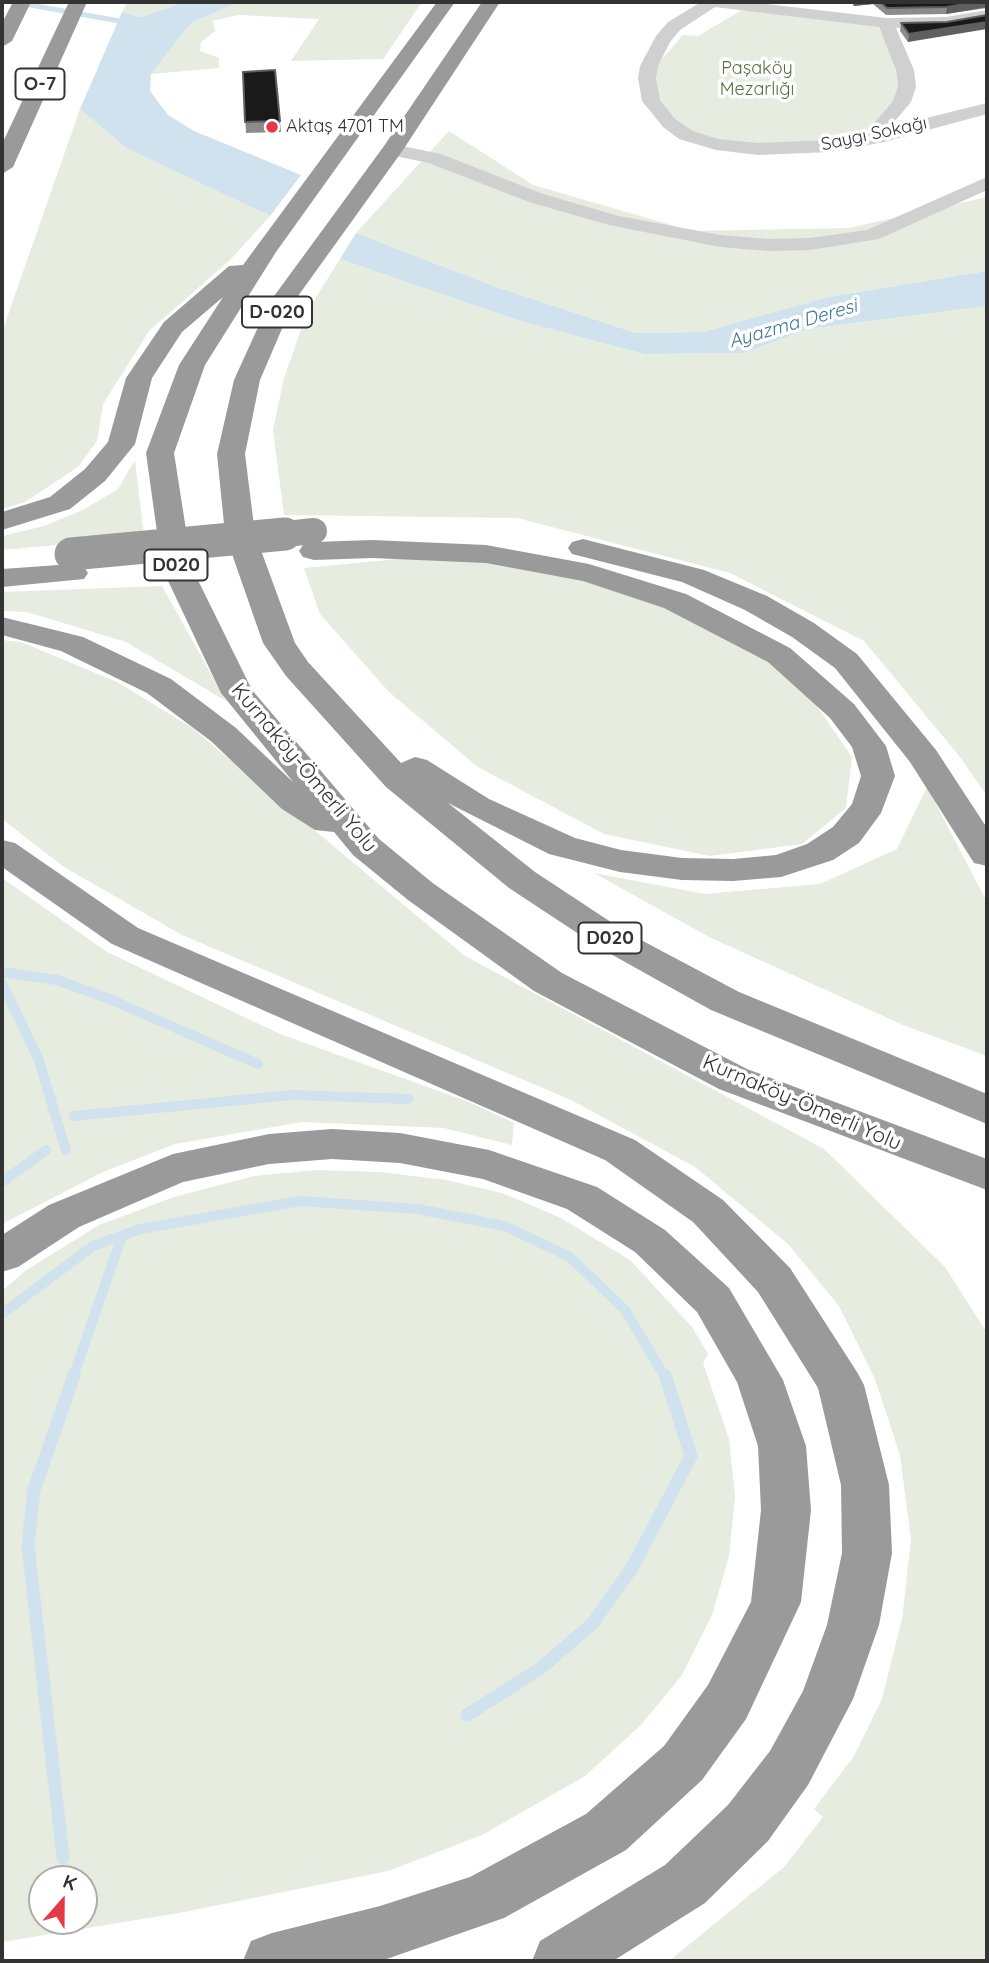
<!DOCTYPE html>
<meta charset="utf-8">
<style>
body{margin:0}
#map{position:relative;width:989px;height:1963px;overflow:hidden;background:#fff;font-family:Quicksand,sans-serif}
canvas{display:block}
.frame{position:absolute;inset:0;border:4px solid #333;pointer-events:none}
.north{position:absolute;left:28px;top:1865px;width:70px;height:70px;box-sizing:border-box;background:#fff;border:2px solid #adadad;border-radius:50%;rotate:21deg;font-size:19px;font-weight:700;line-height:28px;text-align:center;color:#333}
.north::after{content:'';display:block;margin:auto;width:24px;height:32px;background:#e63946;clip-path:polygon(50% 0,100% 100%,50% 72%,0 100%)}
</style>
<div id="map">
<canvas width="989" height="1963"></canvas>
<div class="frame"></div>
<div class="north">K</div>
</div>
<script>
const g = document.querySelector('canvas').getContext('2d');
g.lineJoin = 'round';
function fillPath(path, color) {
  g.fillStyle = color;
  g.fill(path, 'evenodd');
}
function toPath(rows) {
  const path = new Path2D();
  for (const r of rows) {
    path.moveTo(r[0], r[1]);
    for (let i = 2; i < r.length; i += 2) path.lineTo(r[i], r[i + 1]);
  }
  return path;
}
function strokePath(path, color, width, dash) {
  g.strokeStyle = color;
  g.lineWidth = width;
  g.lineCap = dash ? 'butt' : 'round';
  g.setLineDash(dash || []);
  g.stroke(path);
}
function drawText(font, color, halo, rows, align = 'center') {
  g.font = font + ' Quicksand,sans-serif';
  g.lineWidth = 7;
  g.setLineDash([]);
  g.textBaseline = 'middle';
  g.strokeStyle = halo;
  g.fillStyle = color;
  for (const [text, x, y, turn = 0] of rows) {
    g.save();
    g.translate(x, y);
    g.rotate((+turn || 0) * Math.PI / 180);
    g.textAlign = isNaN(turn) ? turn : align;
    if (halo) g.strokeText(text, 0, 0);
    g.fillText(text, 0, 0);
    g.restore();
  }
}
const green = toPath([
 [127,2,185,2,141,17,122,12],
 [239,2,422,2,383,59,291,61,319,19,238,15,213,21,215,31,201,42,200,51,219,58,219,68,151,74,191,23],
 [742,10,878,26,895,64,899,96,866,134,834,142,735,145,703,137,676,123,658,96,655,67,683,35,698,36],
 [80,109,126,148,270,216,230,260,149,331,103,404,97,441,78,467,25,502,2,509,2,332],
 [449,131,533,185,692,231,849,228,987,197,987,271,828,297,703,332,636,333,496,287,356,233],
 [340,259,517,320,644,354,744,353,808,329,987,306,987,796,960,757,864,641,730,573,517,518,284,515,273,430,284,378,308,310],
 [135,460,144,537,2,550,2,536,44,526,83,510,118,489],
 [399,559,510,559,606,579,731,634,805,689,852,757,846,808,802,844,710,856,604,834,478,767,389,692,320,614,304,568],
 [162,586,226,701,126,642,27,612,2,611,2,592],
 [2,640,21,642,117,682,191,727,465,956,824,1149,945,1267,987,1333,987,1961,669,1961,784,1867,823,1817,814,1809,854,1756,882,1699,902,1619,911,1540,900,1455,875,1379,839,1306,788,1244,695,1167,571,1100,182,935,64,867,2,819],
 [927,787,987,902,987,1056,903,1025,709,937,594,873,705,894,820,884,897,849],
 [2,878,107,952,280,1034,469,1102,514,1123,512,1145,444,1128,302,1122,175,1144,103,1172,2,1224],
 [317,1170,380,1172,446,1180,502,1193,559,1217,630,1260,692,1327,708,1354,703,1363,729,1439,735,1496,729,1556,712,1615,682,1675,641,1725,585,1776,482,1835,388,1871,179,1913,2,1942,2,1291,25,1271,99,1225,174,1197,254,1176],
 [84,1879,84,1921,42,1921,42,1879]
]);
const water = toPath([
 [185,2,239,2,191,23,151,74,150,91,168,115,194,131,301,175,270,216,126,148,80,109,122,12,141,17],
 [356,233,496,287,636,333,703,332,828,297,987,271,987,306,808,329,744,353,644,354,517,320,340,259]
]);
const streamFar2 = toPath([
 [14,2,130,23]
]);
const streamFar1 = toPath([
 [2,972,57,980,107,998,258,1064],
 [2,983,38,1058,66,1150],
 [74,1116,292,1095,408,1099],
 [2,1182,46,1150],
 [2,1314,93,1246,140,1229,300,1201,417,1209,505,1226,570,1257,625,1310,665,1377],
 [73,1377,122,1236]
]);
const stream = toPath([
 [467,1715,541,1668,593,1623,633,1566,691,1456,665,1375],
 [63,1858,28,1545,34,1490,74,1375]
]);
const street = toPath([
 [701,2,750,2,886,18,946,17,987,10,987,20,946,27,896,28,914,70,916,87,911,102,890,127,987,103,987,114,884,142,830,152,758,155,716,150,679,139,663,127,642,101,638,78,640,66,656,36,668,22,701,2],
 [715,7,879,27,896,70,898,87,893,101,872,126,874,132,830,140,758,143,718,139,693,131,675,119,660,100,656,78,658,66,670,42,680,30,715,7],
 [392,144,441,154,543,194,619,216,720,235,769,239,810,238,867,230,987,177,987,190,879,239,810,250,769,251,720,247,609,225,529,202,429,163,385,154,383,150,392,144]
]);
const highway = toPath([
 [13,2,31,2,12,41,2,47,2,23,13,2],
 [69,2,87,2,13,167,2,174,2,144,69,2],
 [437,2,455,2,276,252,205,365,174,453,192,568,252,690,379,839,434,884,562,973,747,1069,987,1159,987,1190,719,1089,534,991,408,900,353,855,334,832,315,830,282,809,212,742,147,693,61,651,2,635,2,617,83,637,171,679,236,728,294,783,221,693,162,568,146,453,179,365,223,297,182,332,152,378,135,444,105,481,70,509,2,530,2,512,50,497,85,469,108,442,126,378,164,322,229,266,243,265,437,2],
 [482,2,500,2,403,150,293,303,260,380,245,454,255,534,295,643,308,662,401,763,415,757,427,760,489,799,575,838,621,850,682,858,733,859,776,855,807,844,833,827,852,804,861,776,852,747,830,718,768,662,664,608,583,581,486,563,372,558,314,560,303,557,299,551,303,545,314,542,372,540,486,545,589,564,686,594,790,648,854,704,886,746,895,776,881,813,859,843,833,860,781,877,733,881,682,880,620,872,549,854,448,803,535,872,626,932,739,992,987,1094,987,1124,711,1010,600,948,509,888,386,787,286,676,263,643,225,534,217,454,234,380,269,303,384,146,482,2],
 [583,539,704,570,767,596,814,623,857,654,936,750,987,828,987,866,974,863,910,762,835,668,792,637,745,610,682,582,572,554,568,548,572,542,583,539],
 [73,564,84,567,88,573,84,579,2,587,2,569,73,564],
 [2,840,15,843,138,928,635,1140,723,1200,790,1268,857,1372,864,1385,889,1485,892,1553,879,1625,853,1699,808,1785,768,1841,705,1903,613,1961,532,1961,540,1941,665,1865,728,1805,770,1751,803,1691,827,1625,842,1553,841,1485,818,1388,758,1292,693,1222,605,1160,112,944,2,867,2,840],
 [332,1129,400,1133,489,1150,597,1187,665,1230,729,1288,783,1380,806,1446,811,1510,801,1602,746,1719,702,1780,626,1850,504,1918,381,1961,243,1961,251,1941,272,1933,380,1906,470,1877,586,1814,664,1746,708,1685,751,1602,761,1510,758,1446,737,1382,697,1312,635,1252,567,1209,483,1179,400,1163,332,1159,269,1164,183,1182,79,1227,18,1267,2,1272,2,1235,49,1205,173,1154,269,1134,332,1129]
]);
const highwayBridgeFar1 = toPath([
 [266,536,314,531]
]);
const highwayBridge = toPath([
 [71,554,285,534]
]);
const wall = toPath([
 [851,2,987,2,987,8,946,14,886,15,873,4,854,6],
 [947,22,908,42,900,31,901,23],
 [275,70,281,132,246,133,243,72]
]);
const shadedWall = toPath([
 [854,2,873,2,873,4,854,6],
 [977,2,987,2,987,7,946,14,947,7],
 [987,22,987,29,908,42,909,34]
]);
const building = toPath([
 [880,2,977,2,947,7,887,8,880,2],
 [987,15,987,22,909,34,901,23,947,22,987,15],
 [275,70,280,121,245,122,243,72,275,70]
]);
const markers = [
 [272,127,7,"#e63946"]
];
const farParknames = [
 ["Paşaköy",757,69],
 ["Mezarlığı",757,90]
];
const farPoinames = [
 ["Aktaş 4701 TM",286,127]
];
const farStreetnames = [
 ["Saygı Sokağı",874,134,-12]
];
const shields = [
 [40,84,49],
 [277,312,70],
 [176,565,63],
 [610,938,63]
];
const shieldNames = [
 ["O-7",40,84],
 ["D-020",277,312],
 ["D020",176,565],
 ["D020",610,938]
];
const farWaternames = [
 ["Ayazma Deresi",793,324,-16]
];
const streetNames = [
 ["Kurnaköy-Ömerli Yolu",304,768,50],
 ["Kurnaköy-Ömerli Yolu",802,1103,23]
];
fillPath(green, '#e6ecdf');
fillPath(water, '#cfe2ee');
strokePath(streamFar2, '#cfe2ee', 5);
strokePath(streamFar1, '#cfe2ee', 10);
strokePath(stream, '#cfe2ee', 13);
fillPath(street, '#d0d0d0');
fillPath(highway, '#9a9a9a');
strokePath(highwayBridgeFar1, '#9a9a9a', 26);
strokePath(highwayBridge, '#9a9a9a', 33);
fillPath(wall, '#8c8c8c');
fillPath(shadedWall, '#5f5f5f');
fillPath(building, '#1a1a1a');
strokePath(building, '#5f5f5f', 2);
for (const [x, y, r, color] of markers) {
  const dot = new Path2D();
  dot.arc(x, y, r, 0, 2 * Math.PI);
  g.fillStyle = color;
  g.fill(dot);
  strokePath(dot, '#fff', 2.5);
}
drawText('18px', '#56703f', '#fff', farParknames);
drawText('18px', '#333', '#fff', farPoinames, 'left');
drawText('18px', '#333', '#fff', farStreetnames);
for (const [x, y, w] of shields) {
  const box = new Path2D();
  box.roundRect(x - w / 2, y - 15.5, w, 31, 5);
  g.fillStyle = '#fff';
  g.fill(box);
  strokePath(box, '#333', 2);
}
drawText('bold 19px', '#333', null, shieldNames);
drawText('italic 19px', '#3f7597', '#fff', farWaternames);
drawText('21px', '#333', '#fff', streetNames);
</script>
